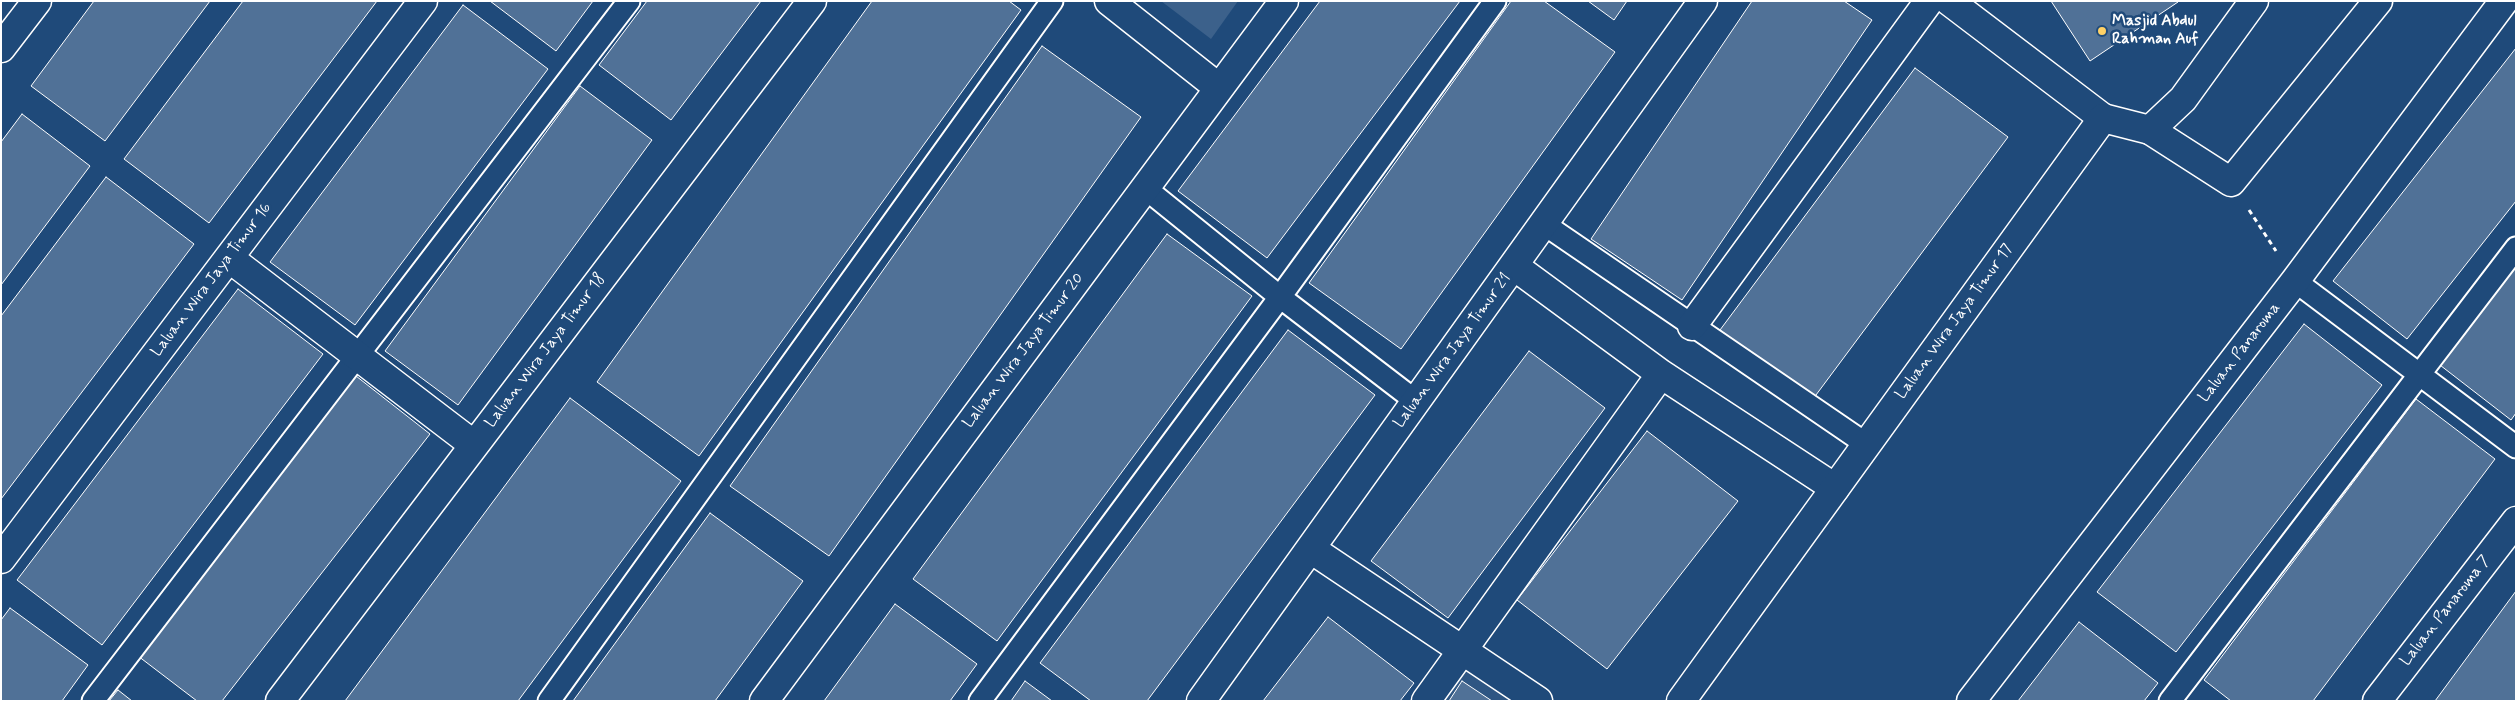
<!DOCTYPE html>
<style>
body{margin:0}
#map{position:relative;width:2517px;height:702px;overflow:hidden;background:#1f4a7a;font-family:Mynerve,sans-serif}
canvas{display:block}
.frame{position:absolute;inset:0;border:2px solid #fff;pointer-events:none}
</style>
<div id="map">
<canvas width="2517" height="702"></canvas>
<div class="frame"></div>
</div>
<script>
const g = document.querySelector('canvas').getContext('2d');
g.lineJoin = 'round';
function fillPath(path, color) {
  g.fillStyle = color;
  g.fill(path, 'evenodd');
}
function toPath(rows) {
  const path = new Path2D();
  for (const r of rows) {
    path.moveTo(r[0], r[1]);
    for (let i = 2; i < r.length; i += 2) path.lineTo(r[i], r[i + 1]);
  }
  return path;
}
function strokePath(path, color, width, dash) {
  g.strokeStyle = color;
  g.lineWidth = width;
  g.lineCap = dash ? 'butt' : 'round';
  g.setLineDash(dash || []);
  g.stroke(path);
}
function drawText(font, color, halo, rows, align = 'center') {
  g.font = font + ' Mynerve,sans-serif';
  g.lineWidth = 5;
  g.setLineDash([]);
  g.textBaseline = 'middle';
  g.strokeStyle = halo;
  g.fillStyle = color;
  for (const [text, x, y, turn = 0] of rows) {
    g.save();
    g.translate(x, y);
    g.rotate((+turn || 0) * Math.PI / 180);
    g.textAlign = isNaN(turn) ? turn : align;
    if (halo) g.strokeText(text, 0, 0);
    g.fillText(text, 0, 0);
    g.restore();
  }
}
const built = toPath([
 [1458,649,1534,701,1420,701]
]);
const green = toPath([
 [1161,1,1238,1,1211,39]
]);
const building = toPath([
 [94,1,210,1,105,141,31,86,94,1],
 [243,1,377,1,209,223,124,159,243,1],
 [490,1,593,1,556,51,490,1],
 [647,1,761,1,671,120,599,65,647,1],
 [872,1,1009,1,1021,10,699,456,597,382,872,1],
 [1320,1,1460,1,1267,258,1178,191,1320,1],
 [1511,1,1544,1,1615,52,1401,349,1309,283,1511,1],
 [1588,1,1627,1,1614,20,1588,1],
 [1752,1,1844,1,1872,20,1682,300,1591,239,1752,1],
 [2051,1,2178,1,2178,2,2090,61,2051,1],
 [463,5,548,69,355,325,270,262,463,5],
 [1042,46,1141,117,829,556,730,486,1042,46],
 [2516,48,2516,201,2407,339,2333,281,2516,48],
 [1915,68,2008,137,1813,399,1720,330,1915,68],
 [580,86,652,140,458,405,385,351,580,86],
 [22,114,90,166,1,285,1,142,22,114],
 [106,177,194,244,1,499,1,316,106,177],
 [1167,234,1252,296,997,641,913,579,1167,234],
 [2516,260,2516,413,2511,420,2436,362,2516,260],
 [238,289,323,354,102,645,17,580,238,289],
 [2304,324,2382,385,2176,652,2097,592,2304,324],
 [1288,330,1375,395,1147,701,1091,701,1040,663,1288,330],
 [1529,351,1605,408,1448,618,1371,561,1529,351],
 [356,376,430,434,222,701,197,701,138,656,356,376],
 [570,398,681,481,518,701,345,701,570,398],
 [2416,399,2495,459,2313,701,2231,701,2204,680,2416,399],
 [1647,431,1738,501,1607,669,1517,600,1647,431],
 [710,513,803,581,715,701,573,701,710,513],
 [2516,591,2516,701,2435,701,2516,591],
 [895,604,977,664,950,701,824,701,895,604],
 [10,608,88,665,62,701,1,701,1,620,10,608],
 [1328,617,1414,683,1400,701,1263,701,1328,617],
 [2079,622,2158,683,2144,701,2018,701,2079,622],
 [1025,681,1052,701,1011,701,1025,681],
 [1462,681,1492,701,1449,701,1462,681],
 [118,690,132,701,109,701,118,690]
]);
const path = toPath([
 [2249,210,2276,251]
]);
const service = toPath([
 [1145,188,1280,297,1417,402],
 [1544,224,1866,444],
 [2295,281,2516,447],
 [93,701,629,1],
 [549,701,1052,1],
 [980,701,1280,297,1495,1],
 [2170,701,2516,248]
]);
const minor = toPath([
 [1109,1,1219,88],
 [1949,1,2103,118],
 [1,48,37,1],
 [2150,130,2231,182,2378,1],
 [229,258,474,445],
 [1514,266,1661,374,1835,488],
 [1692,326,1929,1],
 [1311,549,1538,701],
 [1,559,423,1],
 [280,701,812,1],
 [764,701,1284,1],
 [1201,701,1703,1],
 [1426,701,1661,374],
 [1971,701,2295,281,2504,1],
 [2377,701,2516,521]
]);
const tertiary = toPath([
 [1681,701,2103,118,2150,130,2183,99,2254,1]
]);
const markers = [
 [2102,31,5,"#ffd166"]
];
const poiNames = [
 ["Masjid Abdul",2112,22],
 ["Rahman Auf",2112,40]
];
const streetNames = [
 ["Laluan Wira Jaya Timur 16",212,280,-53],
 ["Laluan Wira Jaya Timur 17",1955,322,-54],
 ["Laluan Wira Jaya Timur 18",546,351,-53],
 ["Laluan Wira Jaya Timur 20",1024,351,-53],
 ["Laluan Wira Jaya Timur 21",1453,351,-54],
 ["Laluan Panaroma",2240,353,-52],
 ["Laluan Panaroma 7",2446,611,-52]
];
fillPath(built, '#2e5683');
fillPath(green, '#3c618b');
fillPath(building, '#507197');
strokePath(building, '#fff', 1);
strokePath(service, '#fff', 25);
strokePath(minor, '#fff', 31);
strokePath(tertiary, '#fff', 31);
strokePath(path, '#fff', 3, [5, 4]);
strokePath(service, '#1f4a7a', 21);
strokePath(minor, '#1f4a7a', 28);
strokePath(tertiary, '#1f4a7a', 28);
for (const [x, y, r, color] of markers) {
  const dot = new Path2D();
  dot.arc(x, y, r, 0, 2 * Math.PI);
  g.fillStyle = color;
  g.fill(dot);
  strokePath(dot, '#1f4a7a', 2);
}
drawText('bold 16px', '#fff', '#1f4a7a', poiNames, 'left');
drawText('16px', '#fff', '#1f4a7a', streetNames);
</script>
